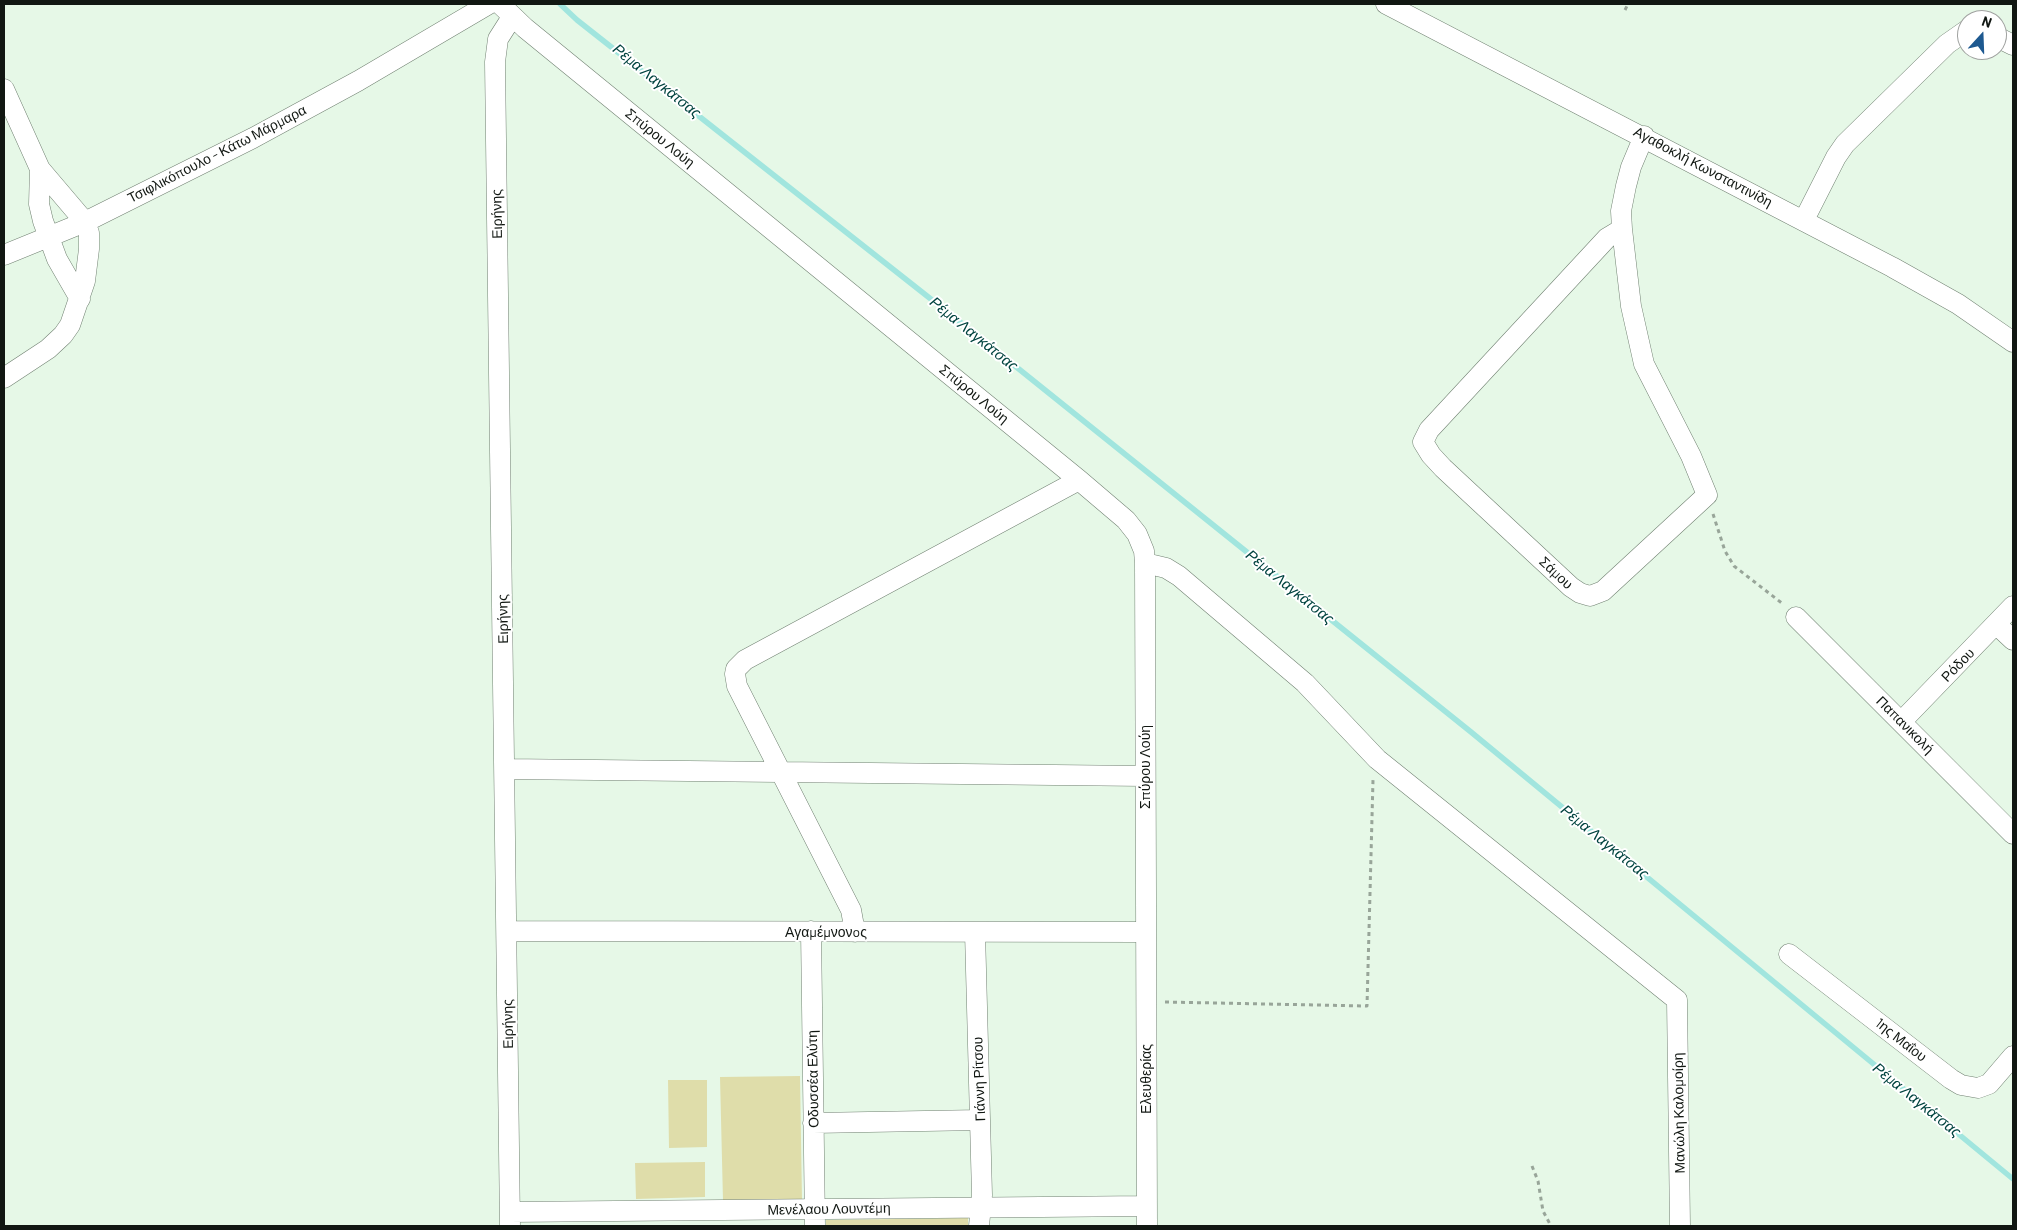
<!DOCTYPE html>
<meta charset="utf-8">
<style>
body{margin:0}
#map{position:relative;width:2017px;height:1230px;overflow:hidden;background:#e6f8e7;font-family:Barlow,sans-serif}
canvas{display:block}
.frame{position:absolute;inset:0;border:5px solid #111712;pointer-events:none}
.north{position:absolute;left:1957px;top:10px;width:50px;height:50px;box-sizing:border-box;background:#fff;border:1px solid #a0a2a0;border-radius:50%;rotate:20deg;font-size:14px;font-weight:700;line-height:20px;text-align:center;color:#111712}
.north::after{content:'';display:block;margin:auto;width:18px;height:22px;background:#1e5990;clip-path:polygon(50% 0,100% 100%,50% 72%,0 100%)}
</style>
<div id="map">
<canvas width="2017" height="1230"></canvas>
<div class="frame"></div>
<div class="north">N</div>
</div>
<script>
const g = document.querySelector('canvas').getContext('2d');
g.lineJoin = 'round';
function fillPath(path, color) {
  g.fillStyle = color;
  g.fill(path, 'evenodd');
}
function toPath(rows) {
  const path = new Path2D();
  for (const r of rows) {
    path.moveTo(r[0], r[1]);
    for (let i = 2; i < r.length; i += 2) path.lineTo(r[i], r[i + 1]);
  }
  return path;
}
function strokePath(path, color, width, dash) {
  g.strokeStyle = color;
  g.lineWidth = width;
  g.lineCap = dash ? 'butt' : 'round';
  g.setLineDash(dash || []);
  g.stroke(path);
}
function drawText(font, color, halo, rows, align = 'center') {
  g.font = font + ' Barlow,sans-serif';
  g.lineWidth = 4;
  g.setLineDash([]);
  g.textBaseline = 'middle';
  g.strokeStyle = halo;
  g.fillStyle = color;
  for (const [text, x, y, turn = 0] of rows) {
    g.save();
    g.translate(x, y);
    g.rotate((+turn || 0) * Math.PI / 180);
    g.textAlign = isNaN(turn) ? turn : align;
    if (halo) g.strokeText(text, 0, 0);
    g.fillText(text, 0, 0);
    g.restore();
  }
}
const green = toPath([
 [800,1076,802,1201,723,1201,720,1077],
 [668,1080,707,1080,707,1147,669,1148],
 [705,1162,705,1197,636,1199,635,1163],
 [968,1218,968,1226,826,1226,826,1220]
]);
const stream = toPath([
 [560,4,577,20,979,337,1471,732,2013,1179]
]);
const path = toPath([
 [1625,10,1628,4],
 [1713,514,1725,551,1734,566,1783,604],
 [1165,1002,1367,1006,1373,780],
 [1532,1166,1538,1181,1543,1211,1551,1226]
]);
const minor = toPath([
 [500,4,525,28,1079,480,1126,520,1137,534,1144,551,1145,563,1147,1226],
 [1386,4,1892,267,1958,304,2013,342],
 [1997,37,2013,45],
 [4,89,40,169,85,222,89,233,89,249,85,281,70,325,63,335,48,349,4,378],
 [40,169,39,204,43,221,57,259,80,299],
 [1804,220,1836,157,1845,144,1947,44,1967,30],
 [1622,229,1631,306,1644,364,1691,456,1707,495,1603,591,1590,596,1580,593,1571,587,1443,468,1431,455,1423,442,1429,430,1607,238,1622,229,1621,211,1626,186,1631,167,1644,136],
 [4,255,85,222,253,138,358,81,489,4],
 [1145,563,1166,568,1179,576,1305,683,1377,759,1677,1000,1680,1226],
 [1796,617,2013,834],
 [1997,625,2013,640],
 [1901,722,2013,606],
 [505,769,1145,776],
 [507,931,1146,932],
 [811,931,815,1226],
 [855,932,851,910,737,686,735,674,736,669,745,660,1079,480],
 [975,932,982,1195,979,1226],
 [1789,954,1951,1079,1961,1085,1978,1088,1989,1084,2013,1056],
 [813,1123,980,1120],
 [510,1212,1147,1206],
 [510,1226,495,62,498,39,512,17]
]);
const streetNames = [
 ["Σπύρου Λούη",660,138,39],
 ["Τσιφλικόπουλο - Κάτω Μάρμαρα",217,154,-27],
 ["Αγαθοκλή Κωνσταντινίδη",1703,167,28],
 ["Ειρήνης",497,214,-91],
 ["Σπύρου Λούη",974,394,39],
 ["Σάμου",1556,573,43],
 ["Ειρήνης",503,619,-91],
 ["Ρόδου",1958,665,-46],
 ["Παπανικολή",1905,725,45],
 ["Σπύρου Λούη",1145,767,-90],
 ["Αγαμέμνονoς",826,932],
 ["Ειρήνης",508,1024,-91],
 ["1ης Μαΐου",1901,1040,38],
 ["Οδυσσέα Ελύτη",813,1079,-91],
 ["Γιάννη Ρίτσου",979,1079,-92],
 ["Ελευθερίας",1146,1079,-90],
 ["Μανώλη Καλομοίρη",1679,1113,-91],
 ["Μενέλαου Λουντέμη",829,1209,-1]
];
const waterNames = [
 ["Ρέμα Λαγκάτσας",657,81,39],
 ["Ρέμα Λαγκάτσας",974,334,39],
 ["Ρέμα Λαγκάτσας",1290,587,39],
 ["Ρέμα Λαγκάτσας",1605,842,39],
 ["Ρέμα Λαγκάτσας",1917,1100,39]
];
fillPath(green, '#dfddaa');
strokePath(stream, '#a1e5de', 5.5);
strokePath(minor, '#718172', 21);
strokePath(path, '#98a599', 3, [4, 4]);
strokePath(minor, '#fff', 20);
drawText('14px', '#111712', '#fff', streetNames);
drawText('italic 15px', '#01433f', '#fff', waterNames);
</script>
